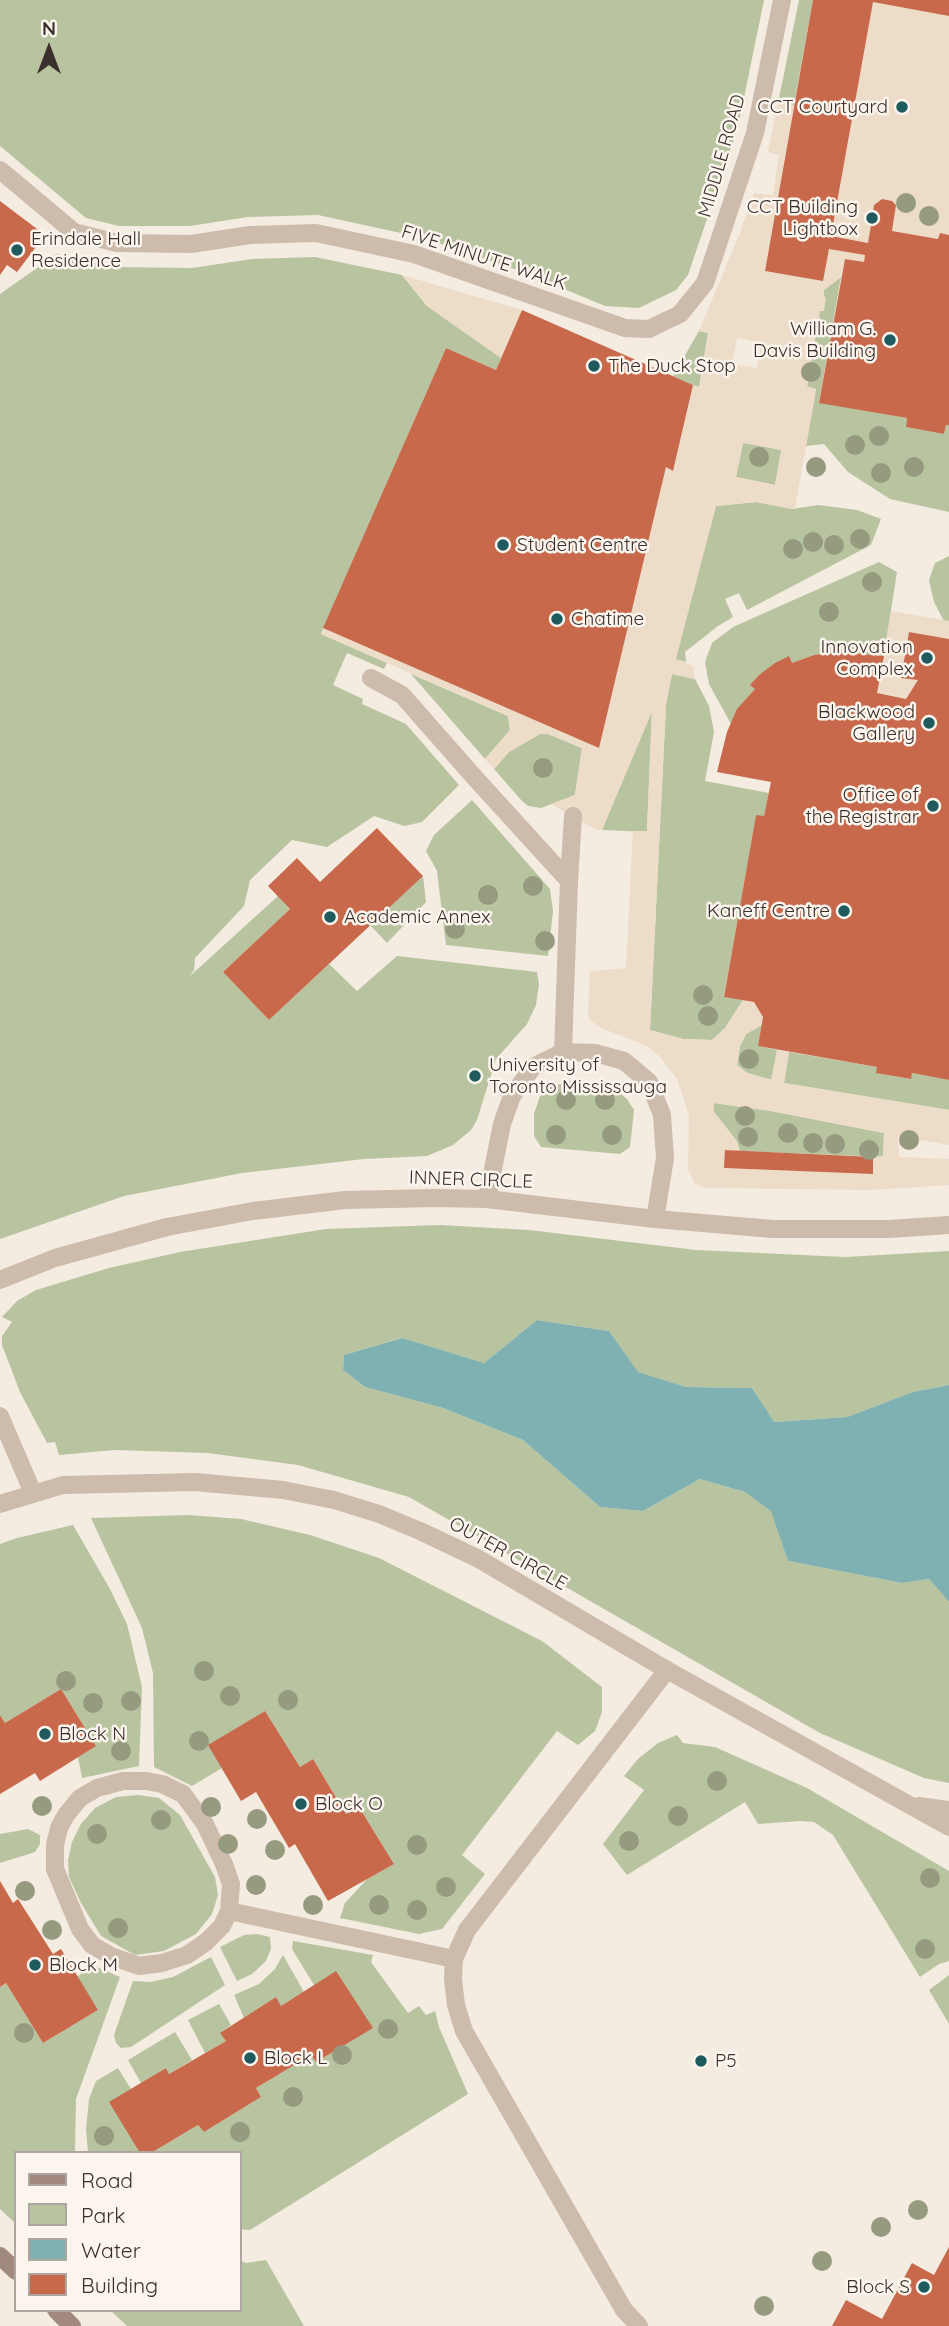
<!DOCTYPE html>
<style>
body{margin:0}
#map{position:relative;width:949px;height:2326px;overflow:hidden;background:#f4ebe1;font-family:Quicksand,sans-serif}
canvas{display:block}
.legend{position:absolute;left:14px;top:2151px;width:228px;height:161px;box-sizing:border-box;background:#fbf5ee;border:2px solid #aea6a0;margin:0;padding:9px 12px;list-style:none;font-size:21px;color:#3b302b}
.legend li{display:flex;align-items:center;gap:14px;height:35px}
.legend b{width:35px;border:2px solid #aea6a0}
.north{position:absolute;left:14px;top:14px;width:70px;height:70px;-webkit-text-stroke:5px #fbf5ee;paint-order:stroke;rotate:0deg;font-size:19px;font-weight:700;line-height:28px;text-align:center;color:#3b302b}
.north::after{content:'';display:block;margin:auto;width:24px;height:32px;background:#3b302b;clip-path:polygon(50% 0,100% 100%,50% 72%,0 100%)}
</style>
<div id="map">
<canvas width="949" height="2326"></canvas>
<ul class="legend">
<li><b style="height:9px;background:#a18a7d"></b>Road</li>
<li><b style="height:19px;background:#b8c4a0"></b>Park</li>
<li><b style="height:19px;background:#7fb0b2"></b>Water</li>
<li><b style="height:19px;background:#c8694b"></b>Building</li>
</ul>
<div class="north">N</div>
</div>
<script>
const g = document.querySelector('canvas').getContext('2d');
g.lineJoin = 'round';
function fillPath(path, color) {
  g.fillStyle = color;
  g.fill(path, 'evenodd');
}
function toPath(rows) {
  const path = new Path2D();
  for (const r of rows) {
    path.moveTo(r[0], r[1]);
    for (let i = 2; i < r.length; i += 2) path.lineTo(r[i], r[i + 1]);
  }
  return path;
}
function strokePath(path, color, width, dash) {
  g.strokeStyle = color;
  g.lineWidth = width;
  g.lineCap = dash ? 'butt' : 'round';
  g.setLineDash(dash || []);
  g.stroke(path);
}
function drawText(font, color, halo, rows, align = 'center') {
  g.font = font + ' Quicksand,sans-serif';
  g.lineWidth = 5;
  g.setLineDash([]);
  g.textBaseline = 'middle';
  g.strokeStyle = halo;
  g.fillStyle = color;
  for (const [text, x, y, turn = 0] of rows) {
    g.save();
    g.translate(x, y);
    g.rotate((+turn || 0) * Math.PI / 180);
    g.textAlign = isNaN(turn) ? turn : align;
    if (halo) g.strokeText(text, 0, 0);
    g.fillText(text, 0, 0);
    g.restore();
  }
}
const green = toPath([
 [0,0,764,0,738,127,688,275,676,290,639,308,605,306,526,273,424,238,318,215,248,217,190,226,119,226,86,218,0,146],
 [799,0,813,0,794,105,778,103],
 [57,254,115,267,192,268,252,259,315,257,402,275,427,306,501,358,496,370,446,348,321,634,387,663,384,669,347,653,333,685,363,699,362,704,406,724,459,785,422,822,404,826,374,816,327,847,292,840,250,880,244,906,195,958,194,970,190,976,278,896,290,909,223,972,269,1020,329,964,357,991,397,956,537,972,539,984,536,1005,527,1024,496,1059,477,1120,471,1130,453,1145,427,1156,364,1159,242,1173,124,1196,0,1239,0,294],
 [841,277,819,402,907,418,906,427,944,434,946,425,949,425,949,512,890,499,848,472,824,444,806,446,816,389,807,387,820,310,823,311,824,290],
 [699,331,708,333,699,388,673,376],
 [743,442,782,450,775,485,736,477],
 [756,502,792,509,818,505,857,510,881,519,871,545,747,610,739,593,725,599,733,617,718,626,685,652,686,662,675,659,716,506],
 [949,556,949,622,944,621,934,602,929,580,935,563],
 [879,562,897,572,884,656,838,652,814,655,792,663,789,657,759,675,751,684,755,689,731,724,709,684,705,662,712,643,733,627],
 [411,674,508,716,510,730,485,759],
 [672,674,695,679,709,706,714,732,705,781,769,793,764,816,756,816,724,996,743,1000,725,1028,712,1040,683,1039,650,1030,666,704],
 [652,709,647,832,602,830],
 [540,734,548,734,582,748,575,795,541,808,528,806,522,801,494,769,509,752],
 [472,800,550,889,553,911,548,956,446,945,437,871,426,851,434,835],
 [423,876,426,902,387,943,370,925],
 [762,1025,758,1046,777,1050,772,1080,747,1073,737,1065,740,1046,746,1034],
 [789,1052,877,1067,877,1073,910,1079,912,1073,949,1080,949,1110,784,1083],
 [571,1081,598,1083,615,1089,627,1099,634,1110,630,1147,620,1154,541,1147,534,1136,534,1114,540,1096,550,1087],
 [714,1103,771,1111,884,1133,883,1157,740,1151,736,1140,714,1112],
 [440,1225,529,1230,696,1250,845,1257,949,1251,949,1385,913,1392,847,1417,773,1422,752,1388,686,1387,637,1372,609,1331,537,1320,484,1363,401,1338,344,1355,343,1370,365,1387,443,1408,523,1440,600,1507,643,1511,700,1479,745,1492,772,1511,788,1561,902,1583,929,1579,949,1602,949,1783,924,1778,820,1733,409,1497,298,1465,208,1453,115,1450,59,1455,55,1442,47,1443,20,1392,2,1345,2,1336,12,1322,2,1317,17,1301,36,1290,109,1268,180,1252,326,1229],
 [188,1515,241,1519,310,1535,379,1558,542,1641,602,1687,602,1712,595,1731,578,1745,557,1731,462,1855,485,1874,442,1929,419,1934,340,1918,345,1903,367,1879,394,1864,359,1807,346,1814,313,1759,300,1767,265,1711,209,1745,222,1768,192,1786,154,1767,153,1673,142,1628,91,1518],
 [73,1525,110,1589,127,1624,142,1687,139,1766,82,1778,78,1757,96,1746,61,1689,5,1723,0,1715,0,1544,17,1538],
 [677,1735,683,1743,715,1747,807,1788,949,1871,949,1961,939,1964,920,1977,833,1835,814,1822,801,1821,758,1824,745,1802,627,1875,603,1844,644,1790,624,1776,638,1759,658,1743],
 [138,1795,159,1798,180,1815,215,1877,218,1895,212,1914,196,1934,164,1951,135,1955,101,1936,81,1903,69,1877,68,1860,72,1842,81,1824,95,1808,116,1797],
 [28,1829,40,1835,40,1844,35,1852,0,1863,0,1834],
 [257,1934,270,1937,271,1949,266,1961,252,1974,237,1981,220,1947,244,1935],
 [293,1941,373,1955,371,1962,408,2013,419,2006,426,2015,435,2011,439,2027,468,2094,250,2230,240,2229,240,2153,151,2153,198,2125,204,2132,261,2097,256,2088,311,2055,316,2062,372,2028,314,1985,292,1949],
 [283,1955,304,1992,281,2006,276,1997,244,2018,234,1995,259,1984,275,1969],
 [211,1957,225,1985,131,2047,121,2048,116,2043,114,2035,133,1981,151,1982,173,1977],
 [92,1965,120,1977,76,2099,75,2153,16,2153,16,2224,0,2209,0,1987,6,1983,43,2043,98,2010,77,1977],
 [949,1975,949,2024,929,1990],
 [219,2004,231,2025,221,2033,226,2041,205,2053,188,2020],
 [175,2032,192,2060,169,2074,166,2068,141,2083,128,2060],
 [118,2068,131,2089,140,2153,88,2153,86,2129,89,2099,96,2081],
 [266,2260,304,2326,127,2326,110,2310,240,2310,240,2261,246,2263]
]);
const plaza = toPath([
 [873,2,949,16,949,235,940,233,938,239,892,231,896,205,892,201,882,199,874,205,868,243,831,236],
 [778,103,794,105,765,270,823,281,829,249,865,255,864,262,845,259,841,277,824,290,823,296,826,297,824,311,820,311,807,386,816,389,795,509,756,502,716,506,676,659,693,666,695,679,672,674,666,704,650,1030,683,1039,712,1040,725,1028,743,1000,754,1002,763,1017,762,1025,746,1034,740,1046,737,1066,747,1073,771,1080,777,1050,789,1052,784,1083,949,1110,949,1145,898,1136,899,1157,949,1159,949,1185,870,1190,712,1188,702,1187,694,1183,688,1170,689,1115,677,1079,660,1057,647,1046,599,1027,590,1020,588,1015,590,971,626,968,633,831,647,831,652,712,602,830,597,830,551,804,575,795,582,748,548,734,540,734,509,752,494,769,485,759,510,730,508,716,321,634,323,628,599,747,666,467,673,470,693,385,700,387,708,333,699,331,740,233,754,193,773,195,779,155,768,152],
 [737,338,761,343,757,368,732,364],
 [743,443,781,450,775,485,736,477],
 [714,1103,771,1111,884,1133,883,1156,873,1157,873,1174,725,1168,726,1150,740,1151,736,1140,714,1112],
 [402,275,522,310,501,358,427,306],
 [891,611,949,621,949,639,909,632,901,677,918,680,906,699,877,693]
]);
const water = toPath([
 [537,1320,609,1331,638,1372,686,1387,752,1388,774,1422,847,1417,913,1392,949,1385,949,1602,929,1579,902,1583,788,1561,771,1511,745,1492,700,1479,643,1511,600,1507,523,1440,443,1408,365,1387,343,1370,344,1355,402,1338,484,1363]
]);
const building = toPath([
 [813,0,949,0,949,16,873,2,831,236,868,243,874,205,882,199,892,201,896,205,892,231,938,239,940,233,949,235,949,425,946,425,944,434,906,427,907,418,819,403,845,259,864,262,865,255,829,249,823,281,765,271],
 [0,201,45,235,17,272,7,265,0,275],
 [522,310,693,385,673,471,666,467,599,748,323,628,446,348,496,370],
 [909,632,949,639,949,1080,912,1073,911,1079,876,1073,877,1067,758,1046,763,1017,754,1002,724,997,756,815,764,816,771,782,717,772,727,732,737,709,755,689,750,685,759,675,775,663,789,656,792,663,814,655,838,652,884,656,877,693,906,699,918,680,901,678],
 [377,828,423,876,269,1020,223,972,290,909,268,886,297,858,320,882],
 [725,1150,873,1157,873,1174,724,1168],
 [61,1689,96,1746,40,1781,35,1773,0,1794,0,1715,5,1723],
 [265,1711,300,1767,313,1759,346,1814,359,1807,394,1864,328,1901,295,1844,289,1848,256,1792,241,1801,208,1745],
 [0,1881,13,1903,18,1899,53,1954,61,1949,98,2010,43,2043,6,1983,0,1987],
 [336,1971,373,2028,316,2062,311,2055,256,2088,261,2097,204,2132,198,2125,151,2153,140,2153,109,2102,166,2068,169,2074,226,2041,220,2033,276,1997,281,2006],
 [949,2247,949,2326,832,2326,846,2300,882,2319,912,2263,934,2275]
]);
const lane = toPath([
 [371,678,402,695,476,779,569,881,563,1052],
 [569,881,573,816],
 [487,1199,502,1124,512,1096,533,1067,563,1052,595,1053,624,1061,649,1082,662,1115,665,1158,655,1219],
 [229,1911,222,1926,206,1942,187,1955,162,1963,139,1966,111,1956,92,1945,80,1929,55,1869,55,1845,59,1828,66,1815,80,1798,97,1788,123,1781,146,1781,162,1784,183,1794,205,1824,224,1864,231,1884,229,1911,454,1959],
 [639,2326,624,2310,464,2031,456,2005,453,1979,454,1959,467,1930,667,1670]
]);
const street = toPath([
 [0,170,74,232,117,243,191,244,250,235,316,233,414,254,625,328,649,329,680,314,705,283,755,133,782,0],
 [0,1280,55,1258,167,1227,253,1211,345,1200,435,1198,487,1199,655,1219,773,1229,889,1229,949,1225],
 [0,1416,33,1493],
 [0,1504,63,1485,195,1482,283,1490,334,1500,379,1514,420,1531,477,1558,667,1670,949,1827],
 [919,1806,949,1810]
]);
const secondary = toPath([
 [0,2256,16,2271],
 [56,2310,72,2326]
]);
const trees = [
 [906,203],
 [929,216],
 [811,372],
 [879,436],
 [855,445],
 [759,457],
 [816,467],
 [914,467],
 [881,473],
 [860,539],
 [813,542],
 [834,545],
 [793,549],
 [872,582],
 [829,612],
 [543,768],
 [533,886],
 [488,895],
 [455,929],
 [545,941],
 [703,995],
 [708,1016],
 [749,1059],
 [566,1100],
 [605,1100],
 [745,1116],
 [788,1133],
 [556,1135],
 [612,1135],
 [748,1137],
 [909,1140],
 [813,1143],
 [835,1144],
 [869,1150],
 [204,1671],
 [66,1681],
 [230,1696],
 [288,1700],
 [131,1701],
 [93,1703],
 [199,1741],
 [121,1751],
 [717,1781],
 [42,1806],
 [211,1807],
 [678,1816],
 [257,1819],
 [161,1820],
 [97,1834],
 [629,1841],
 [228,1844],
 [417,1845],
 [275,1850],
 [930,1878],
 [256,1885],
 [446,1887],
 [25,1891],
 [313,1905],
 [379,1905],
 [417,1910],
 [118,1928],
 [52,1930],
 [925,1949],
 [388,2029],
 [24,2033],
 [342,2055],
 [293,2097],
 [240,2132],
 [104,2136],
 [918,2210],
 [881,2227],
 [822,2261],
 [764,2306]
];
const markers = [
 [902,107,7,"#1f5a5e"],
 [872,218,7,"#1f5a5e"],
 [17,250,7,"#1f5a5e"],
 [890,340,7,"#1f5a5e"],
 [594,366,7,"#1f5a5e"],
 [503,545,7,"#1f5a5e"],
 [557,619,7,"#1f5a5e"],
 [927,658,7,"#1f5a5e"],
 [929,723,7,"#1f5a5e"],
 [933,806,7,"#1f5a5e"],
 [844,911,7,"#1f5a5e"],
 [330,917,7,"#1f5a5e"],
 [475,1076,7,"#1f5a5e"],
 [45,1734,7,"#1f5a5e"],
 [301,1804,7,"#1f5a5e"],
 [35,1965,7,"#1f5a5e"],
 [250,2058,7,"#1f5a5e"],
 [701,2061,7,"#1f5a5e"],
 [924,2287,7,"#1f5a5e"]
];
const poiNames = [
 ["CCT Courtyard",888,107,"right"],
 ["CCT Building",858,207,"right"],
 ["Lightbox",858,229,"right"],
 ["Erindale Hall",31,239],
 ["Residence",31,261],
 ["William G.",876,329,"right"],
 ["Davis Building",876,351,"right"],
 ["The Duck Stop",608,366],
 ["Student Centre",517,545],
 ["Chatime",571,619],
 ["Innovation",913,647,"right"],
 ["Complex",913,669,"right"],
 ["Blackwood",915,712,"right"],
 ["Gallery",915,734,"right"],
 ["Office of",919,795,"right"],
 ["the Registrar",919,817,"right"],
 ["Kaneff Centre",830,911,"right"],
 ["Academic Annex",344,917],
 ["University of",489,1065],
 ["Toronto Mississauga",489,1087],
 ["Block N",59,1734],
 ["Block O",315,1804],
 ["Block M",49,1965],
 ["Block L",264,2058],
 ["P5",715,2061],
 ["Block S",910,2287,"right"]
];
const streetNames = [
 ["MIDDLE ROAD",722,156,-74],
 ["FIVE MINUTE WALK",484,258,18],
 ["INNER CIRCLE",471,1180,2],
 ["OUTER CIRCLE",508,1554,29]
];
fillPath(green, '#b8c4a0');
fillPath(plaza, '#ecdcc8');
fillPath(water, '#7fb0b2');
fillPath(building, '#c8694b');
strokePath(lane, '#cdbbac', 18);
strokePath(street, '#cdbbac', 18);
strokePath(secondary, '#a18a7d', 18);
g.fillStyle = '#969b7f';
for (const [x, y] of trees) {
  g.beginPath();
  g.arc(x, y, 10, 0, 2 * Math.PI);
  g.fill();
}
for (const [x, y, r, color] of markers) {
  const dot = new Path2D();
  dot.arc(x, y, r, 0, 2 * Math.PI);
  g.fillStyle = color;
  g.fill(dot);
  strokePath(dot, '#fbf5ee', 2.5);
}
drawText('19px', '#3b302b', '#fbf5ee', poiNames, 'left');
drawText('19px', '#3b302b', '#fbf5ee', streetNames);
</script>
